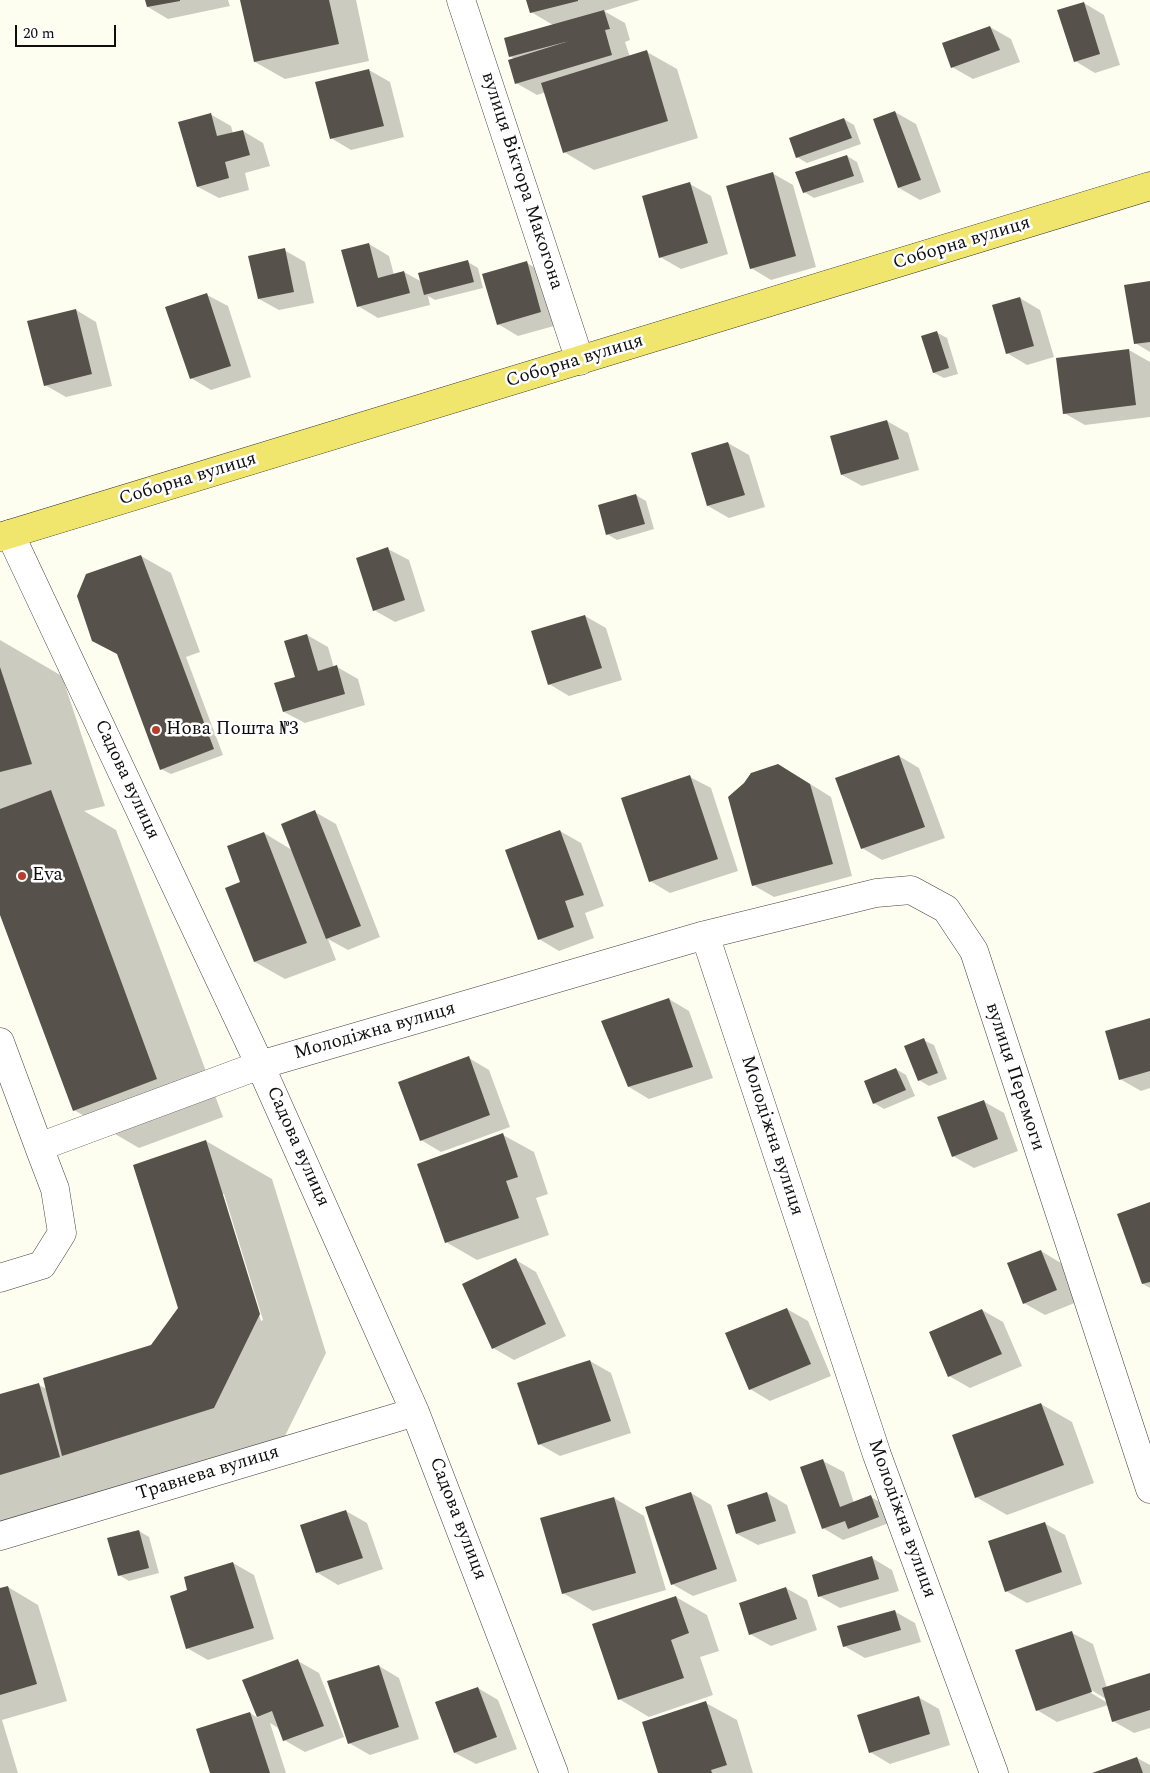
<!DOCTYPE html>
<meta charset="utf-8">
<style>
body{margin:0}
#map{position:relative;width:1150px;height:1773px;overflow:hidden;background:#fefef0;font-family:Spectral,serif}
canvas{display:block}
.scale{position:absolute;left:15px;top:25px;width:101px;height:22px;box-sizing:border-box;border:2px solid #0e0e0e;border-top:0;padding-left:6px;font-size:15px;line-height:18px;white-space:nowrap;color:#0e0e0e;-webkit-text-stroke:4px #fff;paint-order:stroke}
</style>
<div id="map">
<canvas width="1150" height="1773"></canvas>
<div class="scale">20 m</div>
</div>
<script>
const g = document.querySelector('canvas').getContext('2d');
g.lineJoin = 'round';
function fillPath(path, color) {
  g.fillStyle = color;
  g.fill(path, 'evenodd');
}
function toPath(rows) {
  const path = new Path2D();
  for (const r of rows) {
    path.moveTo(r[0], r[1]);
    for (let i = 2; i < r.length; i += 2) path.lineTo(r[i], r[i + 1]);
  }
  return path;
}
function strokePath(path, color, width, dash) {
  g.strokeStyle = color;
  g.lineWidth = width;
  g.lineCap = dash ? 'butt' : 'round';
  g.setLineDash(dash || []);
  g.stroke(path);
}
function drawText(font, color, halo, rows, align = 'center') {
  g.font = font + ' Spectral,serif';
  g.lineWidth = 5;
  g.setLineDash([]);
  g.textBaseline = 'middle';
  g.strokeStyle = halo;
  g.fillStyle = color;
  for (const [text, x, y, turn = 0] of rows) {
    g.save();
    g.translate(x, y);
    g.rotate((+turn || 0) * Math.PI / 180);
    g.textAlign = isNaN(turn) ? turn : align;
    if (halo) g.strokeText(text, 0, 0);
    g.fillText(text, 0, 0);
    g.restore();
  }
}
const shadow = toPath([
 [146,0,228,0,230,6,168,19,148,7],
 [242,0,356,0,369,61,285,79,255,62],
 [528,0,640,0,604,11,625,23,630,40,625,42,630,57,647,52,677,69,698,138,594,170,564,152,546,92,537,95,516,83,514,59,510,56,553,25,531,12],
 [1084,3,1104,15,1120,65,1095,73,1075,61],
 [990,27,1011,39,1020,62,973,79,952,67],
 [369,70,390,82,404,137,351,150,331,138],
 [895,112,916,124,941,192,920,200,899,188,874,120],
 [210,114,231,126,233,134,243,131,263,143,270,166,245,173,249,190,219,198,198,187],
 [844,119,854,125,861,144,807,163,797,157],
 [847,156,857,162,864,182,814,198,804,192],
 [772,173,793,185,816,267,771,280,751,268],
 [690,184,711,196,728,254,681,269,660,257],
 [369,244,389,256,394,275,404,272,422,282,468,262,478,268,483,288,435,300,428,296,430,305,378,318,358,306],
 [284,250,305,262,314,303,279,310,259,299],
 [527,263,547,275,561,324,518,336,498,324],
 [1150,282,1150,352,1135,343],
 [207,295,228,306,251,377,211,390,191,378],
 [1020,298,1040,310,1054,357,1027,365,1007,353],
 [76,310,96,322,112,386,66,397,45,385],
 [936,332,947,338,958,374,944,378,934,373,922,337],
 [1129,350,1150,362,1150,417,1085,425,1064,413],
 [887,421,908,433,919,470,862,486,842,475],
 [728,443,749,455,765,507,729,518,708,506],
 [636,495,646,501,654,529,617,540,607,534],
 [388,549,409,560,425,611,395,622,374,610],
 [141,556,171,573,200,652,186,657,223,755,171,774,161,769],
 [585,616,606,628,622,680,569,696,549,684],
 [307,635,328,647,334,668,337,667,358,679,365,705,305,723,284,712,297,678],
 [0,640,62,676,105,806,84,811,116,830,223,1117,139,1148,74,1110,0,911],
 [899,756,919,768,945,838,882,860,862,848],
 [690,777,711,788,738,871,670,893,650,881],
 [799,777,831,797,852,876,774,897,753,885],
 [315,812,336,824,380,937,348,950,328,939,336,960,285,979,255,962,242,883,264,833,292,850],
 [560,831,581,843,604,906,585,913,594,938,559,951,539,939],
 [669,999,689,1011,713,1078,649,1099,629,1087],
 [1150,1019,1150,1088,1141,1091,1120,1079],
 [923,1040,934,1045,947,1079,929,1086,919,1080],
 [469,1058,489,1070,510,1127,441,1152,421,1140],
 [896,1069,906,1075,915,1096,884,1109,874,1103],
 [983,1101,1004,1113,1018,1151,974,1168,953,1156],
 [503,1135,534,1152,548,1194,536,1198,549,1235,477,1260,446,1242],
 [206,1141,272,1179,326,1353,280,1446,0,1532,0,1395,39,1385,47,1389,152,1346,180,1308],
 [222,1194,224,1194,263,1320,261,1321],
 [1150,1204,1150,1288,1143,1284],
 [1041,1251,1061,1263,1077,1302,1045,1315,1024,1303],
 [516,1260,536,1272,566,1336,514,1360,493,1348],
 [787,1309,808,1321,831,1376,770,1401,750,1389],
 [982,1310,1003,1322,1022,1366,970,1388,949,1376],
 [590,1361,611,1373,631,1433,560,1456,539,1444],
 [1041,1404,1072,1422,1094,1483,1007,1515,976,1497],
 [823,1461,844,1472,854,1503,871,1497,881,1503,889,1523,843,1540,823,1528],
 [691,1493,711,1505,737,1581,693,1596,672,1584],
 [767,1493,787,1505,796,1533,758,1545,737,1534],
 [614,1498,644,1516,666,1590,593,1611,563,1593],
 [346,1511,367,1523,383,1569,338,1585,318,1573,301,1526],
 [1044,1523,1065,1535,1082,1584,1027,1603,1006,1591],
 [139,1531,149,1537,159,1573,129,1581,119,1575],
 [872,1558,892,1570,899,1591,840,1608,819,1596],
 [233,1563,254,1575,274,1639,208,1660,187,1648,189,1591],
 [8,1587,38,1605,67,1701,2,1720,18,1773,0,1773,0,1590],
 [786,1588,807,1600,817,1630,771,1646,750,1634],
 [676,1597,707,1615,719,1651,700,1657,713,1695,649,1717,619,1699],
 [894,1611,915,1623,921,1642,865,1658,844,1646],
 [1072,1633,1093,1644,1107,1688,1150,1675,1150,1728,1134,1733,1113,1721,1108,1705,1057,1722,1037,1710],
 [1088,1688,1106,1699,1106,1702,1086,1690],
 [298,1661,319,1673,344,1737,305,1752,284,1740,278,1728,270,1723,286,1773,212,1773,250,1713,258,1718,244,1681],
 [379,1666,399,1678,419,1739,370,1755,349,1743],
 [478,1688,498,1700,517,1749,476,1764,455,1753],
 [918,1697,939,1709,950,1745,890,1764,870,1752],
 [706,1703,737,1720,753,1773,660,1773],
 [1137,1758,1150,1765,1150,1773,1095,1773]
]);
const building = toPath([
 [145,0,180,0,180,1,147,7],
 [240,0,329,0,339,44,254,62],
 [526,0,578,0,578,1,530,13],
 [1084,2,1100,54,1074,62,1057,10],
 [604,10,610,29,605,30,612,55,515,84,508,60,569,41,509,57,504,38],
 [990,26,1000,50,951,68,942,43],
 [647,50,668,121,563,153,541,83],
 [369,69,384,126,330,139,315,82],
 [895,111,921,180,898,188,873,119],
 [211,113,217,136,243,130,250,155,225,162,229,178,197,187,178,122],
 [844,118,852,138,796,158,789,138],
 [847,155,854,176,803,193,795,172],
 [773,172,796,256,750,269,726,186],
 [690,182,708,243,659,258,642,196],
 [369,243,378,278,404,271,410,293,357,307,341,250],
 [285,248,294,292,258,299,248,256],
 [468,260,474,282,424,295,418,273],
 [527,261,541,312,497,325,482,274],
 [1150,281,1150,342,1134,344,1124,285],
 [207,293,231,366,190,379,165,307],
 [1020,297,1034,346,1006,354,992,305],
 [76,309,92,374,44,386,27,321],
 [937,331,949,368,933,373,921,336],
 [1129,349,1136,405,1063,414,1056,358],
 [887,420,899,459,841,475,830,436],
 [728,442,745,495,707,506,691,453],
 [636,494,645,524,606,535,598,505],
 [388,547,405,600,373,611,356,558],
 [141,555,214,749,160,770,117,654,92,641,77,596,86,574],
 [585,615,602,668,548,685,531,631],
 [307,634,318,671,337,665,345,694,283,712,274,683,295,677,284,641],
 [0,667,32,764,0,772],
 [899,755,925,827,861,849,835,778],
 [778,764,810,784,833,864,752,886,728,797,744,783,751,773],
 [690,775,718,859,649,882,621,798],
 [51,790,157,1079,73,1111,0,915,0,809],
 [315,810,361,926,326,939,281,824],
 [560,830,584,895,565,901,574,927,538,940,505,850],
 [264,832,307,943,254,962,225,888,240,882,227,846],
 [669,998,693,1067,628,1087,601,1021],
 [1150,1018,1150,1071,1119,1080,1105,1031],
 [924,1038,938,1073,918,1081,904,1046],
 [469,1056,490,1115,420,1141,398,1082],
 [896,1068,906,1090,873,1104,864,1081],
 [984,1100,998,1139,952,1157,937,1117],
 [503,1133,518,1177,506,1181,519,1218,445,1243,417,1164],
 [206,1140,260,1314,214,1408,62,1456,43,1378,151,1345,178,1308,133,1165],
 [1150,1202,1150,1282,1142,1284,1117,1214],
 [1041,1250,1057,1290,1023,1304,1007,1263],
 [516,1258,546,1324,492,1349,462,1284],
 [787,1308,811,1364,749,1390,725,1333],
 [982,1309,1002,1354,948,1377,929,1332],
 [590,1360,611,1421,538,1445,517,1383],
 [39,1383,60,1457,0,1475,0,1394],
 [1041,1403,1064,1465,975,1498,952,1435],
 [823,1459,840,1507,871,1495,879,1517,848,1529,845,1521,822,1529,800,1467],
 [691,1492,717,1569,671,1585,645,1507],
 [767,1492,776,1521,736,1534,727,1505],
 [614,1497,636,1573,562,1594,540,1518],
 [346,1510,363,1558,316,1573,300,1525],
 [1045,1522,1062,1572,1005,1592,988,1541],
 [139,1530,149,1568,118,1576,107,1538],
 [872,1556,879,1579,818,1597,812,1575],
 [233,1562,254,1628,186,1649,170,1596,187,1590,184,1577],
 [8,1586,37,1684,0,1695,0,1588],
 [786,1587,797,1619,749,1635,739,1603],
 [676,1596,689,1633,671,1640,684,1678,618,1700,592,1624],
 [895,1610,901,1630,843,1647,837,1626],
 [1072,1631,1092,1692,1036,1711,1015,1650],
 [298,1659,324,1726,283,1741,272,1711,257,1717,242,1680],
 [379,1665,399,1727,348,1744,327,1681],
 [1150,1673,1150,1710,1112,1722,1102,1688],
 [478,1687,497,1737,454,1753,435,1702],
 [919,1696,930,1734,869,1753,857,1715],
 [706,1701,727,1765,711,1770,712,1773,658,1773,642,1722],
 [250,1712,270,1773,210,1773,196,1729],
 [1137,1757,1143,1773,1092,1773]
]);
const minor = toPath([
 [461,0,580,361],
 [10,534,260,1065,415,1412,554,1773],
 [705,935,877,1455,994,1773],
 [0,1042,39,1147,260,1065,705,935,876,893,911,890,946,909,974,951,1150,1489],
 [0,1278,42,1265,62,1233,55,1189,39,1147],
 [0,1536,415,1412]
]);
const major = toPath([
 [0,537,1150,186]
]);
const markers = [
 [156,730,5,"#b63e2e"],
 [22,876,5,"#b63e2e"]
];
const streetNames = [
 ["вулиця Віктора Макогона",521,181,72],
 ["Соборна вулиця",962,244,-17],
 ["Соборна вулиця",575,362,-17],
 ["Соборна вулиця",188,480,-17],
 ["Садова вулиця",126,780,65],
 ["Молодіжна вулиця",375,1032,-16],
 ["вулиця Перемоги",1014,1077,72],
 ["Молодіжна вулиця",771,1136,72],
 ["Садова вулиця",297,1147,66],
 ["Травнева вулиця",208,1474,-17],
 ["Садова вулиця",457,1519,69],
 ["Молодіжна вулиця",901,1519,70]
];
const poiNames = [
 ["Нова Пошта №3",166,730],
 ["Eva",32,876]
];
fillPath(shadow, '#0003');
fillPath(building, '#56514b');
strokePath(minor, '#414141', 29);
strokePath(major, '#1f1f1f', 29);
strokePath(minor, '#fff', 28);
strokePath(major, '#f0e66e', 28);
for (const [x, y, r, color] of markers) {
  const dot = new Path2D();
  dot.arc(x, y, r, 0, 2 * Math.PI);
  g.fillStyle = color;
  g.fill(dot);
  strokePath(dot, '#fff', 2);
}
drawText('19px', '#0e0e0e', '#fff', streetNames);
drawText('19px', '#0e0e0e', '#fff', poiNames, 'left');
</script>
